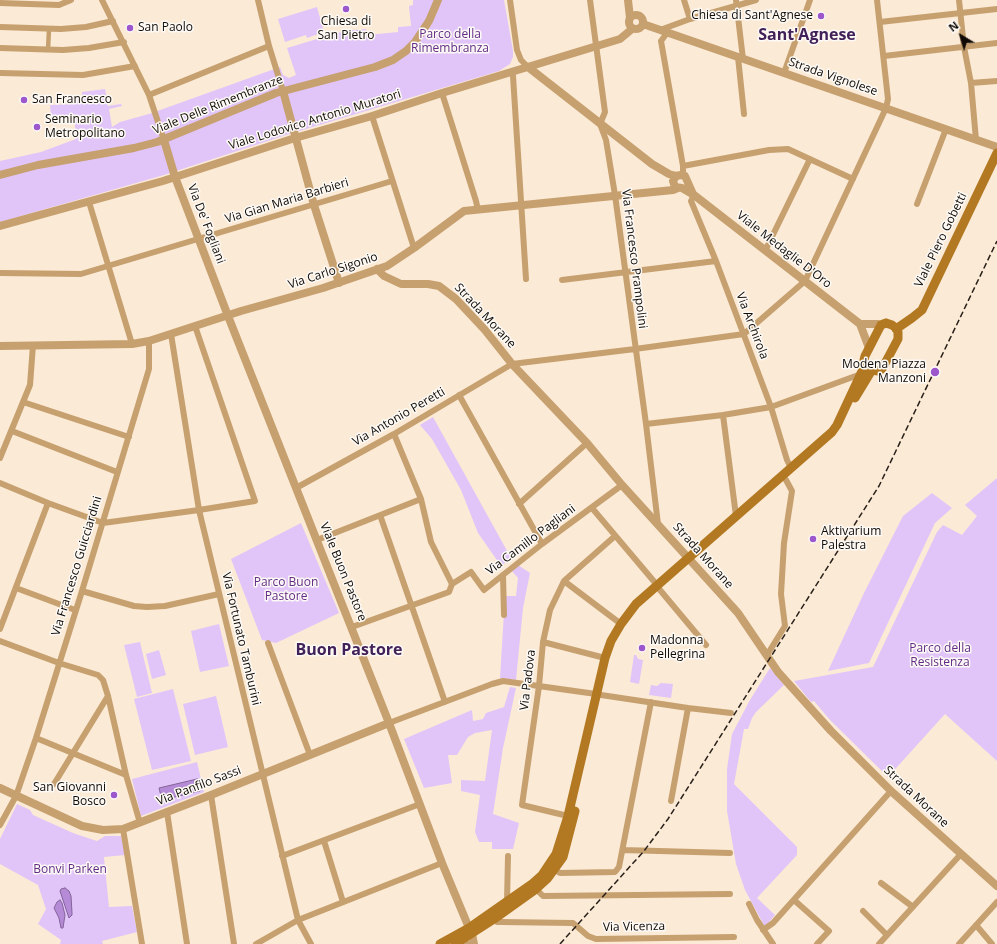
<!DOCTYPE html>
<style>
body{margin:0}
#map{position:relative;width:997px;height:944px;overflow:hidden;background:#fbead6;font-family:"Open Sans",sans-serif}
canvas{display:block}
.north{position:absolute;left:941px;top:16px;width:40px;height:40px;-webkit-text-stroke:3px #fdfaf6;paint-order:stroke;rotate:322deg;font-size:11px;font-weight:700;line-height:16px;text-align:center;color:#100a05}
.north::after{content:'';display:block;margin:auto;width:14px;height:18px;background:#100a05;clip-path:polygon(50% 0,100% 100%,50% 72%,0 100%)}
</style>
<div id="map">
<canvas width="997" height="944"></canvas>
<div class="north">N</div>
</div>
<script>
const g = document.querySelector('canvas').getContext('2d');
g.lineJoin = 'round';
function fillPath(path, color) {
  g.fillStyle = color;
  g.fill(path, 'evenodd');
}
function toPath(rows) {
  const path = new Path2D();
  for (const r of rows) {
    if (r.length === 3) {
      path.moveTo(r[0] + r[2], r[1]);
      path.arc(r[0], r[1], r[2], 0, 2 * Math.PI);
      continue;
    }
    path.moveTo(r[0], r[1]);
    for (let i = 2; i < r.length; i += 2) path.lineTo(r[i], r[i + 1]);
  }
  return path;
}
function strokePath(path, color, width, dash) {
  g.strokeStyle = color;
  g.lineWidth = width;
  g.lineCap = dash ? 'butt' : 'round';
  g.setLineDash(dash || []);
  g.stroke(path);
}
function drawText(font, color, halo, rows, align = 'center') {
  g.font = font + ' "Open Sans",sans-serif';
  g.lineWidth = 3;
  g.setLineDash([]);
  g.textBaseline = 'middle';
  g.strokeStyle = halo;
  g.fillStyle = color;
  for (const [text, x, y, turn = 0] of rows) {
    g.save();
    g.translate(x, y);
    g.rotate((+turn || 0) * Math.PI / 180);
    g.textAlign = isNaN(turn) ? turn : align;
    if (halo) g.strokeText(text, 0, 0);
    g.fillText(text, 0, 0);
    g.restore();
  }
}
const green = toPath([
 [413,0,504,0,513,51,513,57,510,64,499,71,286,135,164,175,0,222,0,161,41,152,76,139,74,115,51,117,50,105,73,104,73,100,82,99,82,92,105,89,108,106,121,104,122,106,109,109,112,127,120,122,149,114,280,67,283,75,289,78,296,75,287,48,337,33,353,30,366,29,367,35,398,32,398,27,411,26,409,6,413,5],
 [317,7,324,32,307,38,306,35,285,42,278,19],
 [433,417,511,558,501,566,478,533,461,490,432,439,420,425],
 [997,478,997,761,945,714,888,777,830,720,814,701,811,702,794,681,873,667,937,532,943,525,962,535,977,516,965,505],
 [932,493,952,508,935,523,869,663,828,671,864,593,903,516],
 [301,523,339,613,276,643,262,640,231,559],
 [518,565,530,573,523,608,516,680,500,678,505,596,516,596,518,578,512,571],
 [219,624,229,666,200,672,191,631],
 [140,642,152,693,137,697,124,645],
 [159,650,166,675,152,679,146,654],
 [634,655,636,655,638,659,643,660,639,684,630,682],
 [770,668,784,685,756,712,752,718,748,729,744,729,734,784,797,847,797,855,757,898,775,915,765,927,745,890,736,864,727,811,727,769,732,734,750,700],
 [661,683,673,684,671,698,649,695,651,685,657,686],
 [510,687,516,688,503,748,493,814,519,823,513,849,492,849,492,842,479,842,475,832,480,795,461,791,461,780,485,781,492,730,475,733,468,737,457,755,448,755,452,783,424,788,404,739,472,710,473,721,483,719,486,713,504,707],
 [173,689,191,761,152,770,134,699],
 [216,696,228,747,195,755,183,704],
 [197,762,204,792,141,816,132,779],
 [17,804,30,810,33,815,73,833,97,841,105,836,121,836,125,855,104,857,109,907,132,906,137,932,102,941,103,944,60,944,61,940,38,924,46,909,38,885,0,864,0,839]
]);
const water = toPath([
 [197,779,200,791,162,800,159,788,197,779],
 [65,888,69,891,71,896,72,913,72,915,69,918,60,891,61,889,65,888],
 [60,900,62,903,65,915,63,928,61,928,59,918,54,908,57,902,60,900]
]);
const pedestrian = toPath([
 [48,50,49,29]
]);
const minor = toPath([
 [102,0,149,95,164,140],
 [258,0,269,46,283,91],
 [510,0,517,50,521,60,528,67],
 [590,0,605,112,600,124,606,140,615,195,646,424,658,524],
 [684,0,690,19],
 [736,0,743,59],
 [959,0,964,47,971,83,976,140],
 [0,3,59,5,71,0],
 [880,22,997,9],
 [0,27,61,29,86,27,113,21],
 [660,30,690,19,756,0],
 [667,33,661,41,683,166,683,175],
 [0,48,63,50,89,48,124,42],
 [884,56,997,43],
 [738,57,744,114],
 [0,73,83,75,135,66],
 [784,73,810,0],
 [513,76,526,279],
 [971,83,997,81],
 [442,93,476,201,478,210],
 [149,95,269,46],
 [372,116,414,248],
 [683,166,769,150,788,149,853,179],
 [694,195,691,201,716,261,771,407,787,460,791,468],
 [89,202,132,344],
 [917,204,946,129],
 [765,251,810,159],
 [0,273,81,274,392,181],
 [562,280,716,261],
 [171,334,199,510,298,920,311,944],
 [459,395,542,544],
 [23,402,129,437],
 [723,415,736,516],
 [646,424,723,415,771,407,861,374],
 [12,431,117,472],
 [394,434,421,499,431,542,452,584],
 [0,458,30,385,33,345],
 [0,483,48,503,103,523,199,510,255,501,195,326],
 [296,488,394,434,512,364,635,349,744,334,805,281,886,108,888,99,877,0],
 [519,504,587,443],
 [592,508,657,585,660,590,706,645],
 [380,515,445,702],
 [317,540,421,499],
 [503,575,504,615],
 [564,581,621,624],
 [16,588,75,610],
 [82,591,134,606,147,607,165,606,219,594],
 [352,627,449,592,452,584,471,572,484,590,542,544,622,485],
 [0,629,48,503],
 [0,641,59,663,98,675,103,680,108,696,126,775,140,823],
 [543,642,605,658],
 [268,643,310,755],
 [767,655,785,626,781,594,784,543,792,491,786,480],
 [601,695,688,708,731,713],
 [389,723,492,684,503,681,596,694],
 [36,738,126,775],
 [54,784,108,696],
 [211,795,234,944],
 [671,801,688,708],
 [167,812,187,944],
 [568,816,522,805,539,686,543,642,550,610,564,581,615,536],
 [0,825,16,796,36,738,82,591,149,369,149,341],
 [123,829,142,944],
 [324,841,343,902],
 [623,850,730,853],
 [282,856,420,804],
 [555,870,560,873,615,872,619,867,651,702],
 [881,883,913,907],
 [536,889,543,896,730,894],
 [794,900,829,931,817,944],
 [507,901,508,856],
 [749,904,757,920,773,944],
 [863,911,887,935],
 [494,919,497,922,501,922,573,923,588,936,596,939,734,937],
 [976,925,992,944],
 [763,930,773,923,891,791],
 [256,944,298,920,442,863],
 [463,944,474,944],
 [879,944,961,854],
 [959,944,997,902]
]);
const tertiary = toPath([
 [628,0,630,18],
 [636,22,7],
 [643,24,997,147],
 [528,67,652,164,669,174,676,176,681,175,685,176,693,194],
 [283,91,314,205,339,283],
 [164,140,175,177,228,316,389,723,442,863,469,928],
 [0,175,38,165,134,148,157,142,276,93,375,67,393,60,406,51,415,42,429,21,438,0],
 [676,176,673,181,675,187,682,188,694,195,860,324,869,348],
 [0,226,163,181,295,138,372,116,442,93,620,39,632,29],
 [377,269,384,276,401,284,428,284,439,286,456,299,485,330,512,364,587,443,622,485,738,613,778,672,831,731,891,791,997,886],
 [860,324,878,324,881,325],
 [0,346,132,344,149,341,241,311,323,288,387,266,414,248,464,211,673,190,678,188],
 [0,788,82,826,103,830,123,829,211,795,389,723],
 [472,934,474,944]
]);
const secondary = toPath([
 [886,323,892,325,896,328,898,332,898,339,882,369,878,371,872,370,865,365,864,360,865,356,881,325,886,323],
 [896,329,912,318,922,310,997,153],
 [855,398,872,370],
 [440,944,469,928,532,884,542,875,556,854,568,816,605,658,611,641,621,624,636,604,832,432,837,425,865,365],
 [455,944,494,919,536,889,547,879,563,857,575,811]
]);
const rail = toPath([
 [560,944,644,851,668,819,879,486,997,241]
]);
const markers = [
 [346,9,4,"#9c57cc"],
 [821,16,4,"#9c57cc"],
 [130,28,4,"#9c57cc"],
 [24,100,4,"#9c57cc"],
 [37,127,4,"#9c57cc"],
 [935,372,5,"#9c57cc"],
 [813,539,4,"#9c57cc"],
 [642,648,4,"#9c57cc"],
 [114,795,4,"#9c57cc"]
];
const poiNames = [
 ["Chiesa di Sant'Agnese",813,16,"right"],
 ["Chiesa di",346,22,"center"],
 ["San Pietro",346,36,"center"],
 ["San Paolo",138,28],
 ["San Francesco",32,100],
 ["Seminario",45,120],
 ["Metropolitano",45,134],
 ["Modena Piazza",926,365,"right"],
 ["Manzoni",926,379,"right"],
 ["Aktivarium",821,532],
 ["Palestra",821,546],
 ["Madonna",650,641],
 ["Pellegrina",650,655],
 ["San Giovanni",106,788,"right"],
 ["Bosco",106,802,"right"]
];
const parkNames = [
 ["Parco della",450,35],
 ["Rimembranza",450,49],
 ["Parco Buon",286,583],
 ["Pastore",286,597],
 ["Parco della",940,649],
 ["Resistenza",940,663],
 ["Bonvi Parken",70,870]
];
const streetNames = [
 ["Strada Vignolese",833,77,19],
 ["Viale Delle Rimembranze",218,105,-22],
 ["Viale Lodovico Antonio Muratori",315,120,-17],
 ["Via Gian Maria Barbieri",287,201,-17],
 ["Via De' Fogliani",206,224,69],
 ["Viale Piero Gobetti",941,240,-64],
 ["Viale Medaglie D'Oro",784,250,38],
 ["Via Francesco Prampolini",634,259,83],
 ["Via Carlo Sigonio",333,271,-18],
 ["Strada Morane",485,316,47],
 ["Via Archirola",752,326,69],
 ["Via Antonio Peretti",399,417,-30],
 ["Via Camillo Pagliani",531,540,-37],
 ["Strada Morane",703,556,48],
 ["Via Francesco Guicciardini",77,566,-73],
 ["Viale Buon Pastore",343,572,68],
 ["Via Fortunato Tamburini",241,639,77],
 ["Via Padova",528,680,-83],
 ["Via Panfilo Sassi",199,786,-21],
 ["Strada Morane",916,797,43],
 ["Via Vicenza",634,927,-1]
];
const districtNames = [
 ["Sant'Agnese",807,35],
 ["Buon Pastore",349,650]
];
fillPath(green, '#e1c5f9');
fillPath(water, '#b58bd7');
strokePath(water, '#846498', 1);
strokePath(pedestrian, '#c7a06f', 4.5);
strokePath(minor, '#c7a06f', 6);
strokePath(tertiary, '#c7a06f', 8);
strokePath(secondary, '#b27922', 9);
strokePath(rail, '#28201a', 1.5, [6, 3]);
for (const [x, y, r, color] of markers) {
  const dot = new Path2D();
  dot.arc(x, y, r, 0, 2 * Math.PI);
  g.fillStyle = color;
  g.fill(dot);
  strokePath(dot, '#fdfaf6', 1.5);
}
drawText('12px', '#100a05', '#fdfaf6', poiNames, 'left');
drawText('12px', '#622c86', '#fdfaf6', parkNames);
drawText('12px', '#100a05', '#fdfaf6', streetNames);
drawText('bold 16px', '#422159', '#fdfaf6', districtNames);
</script>
